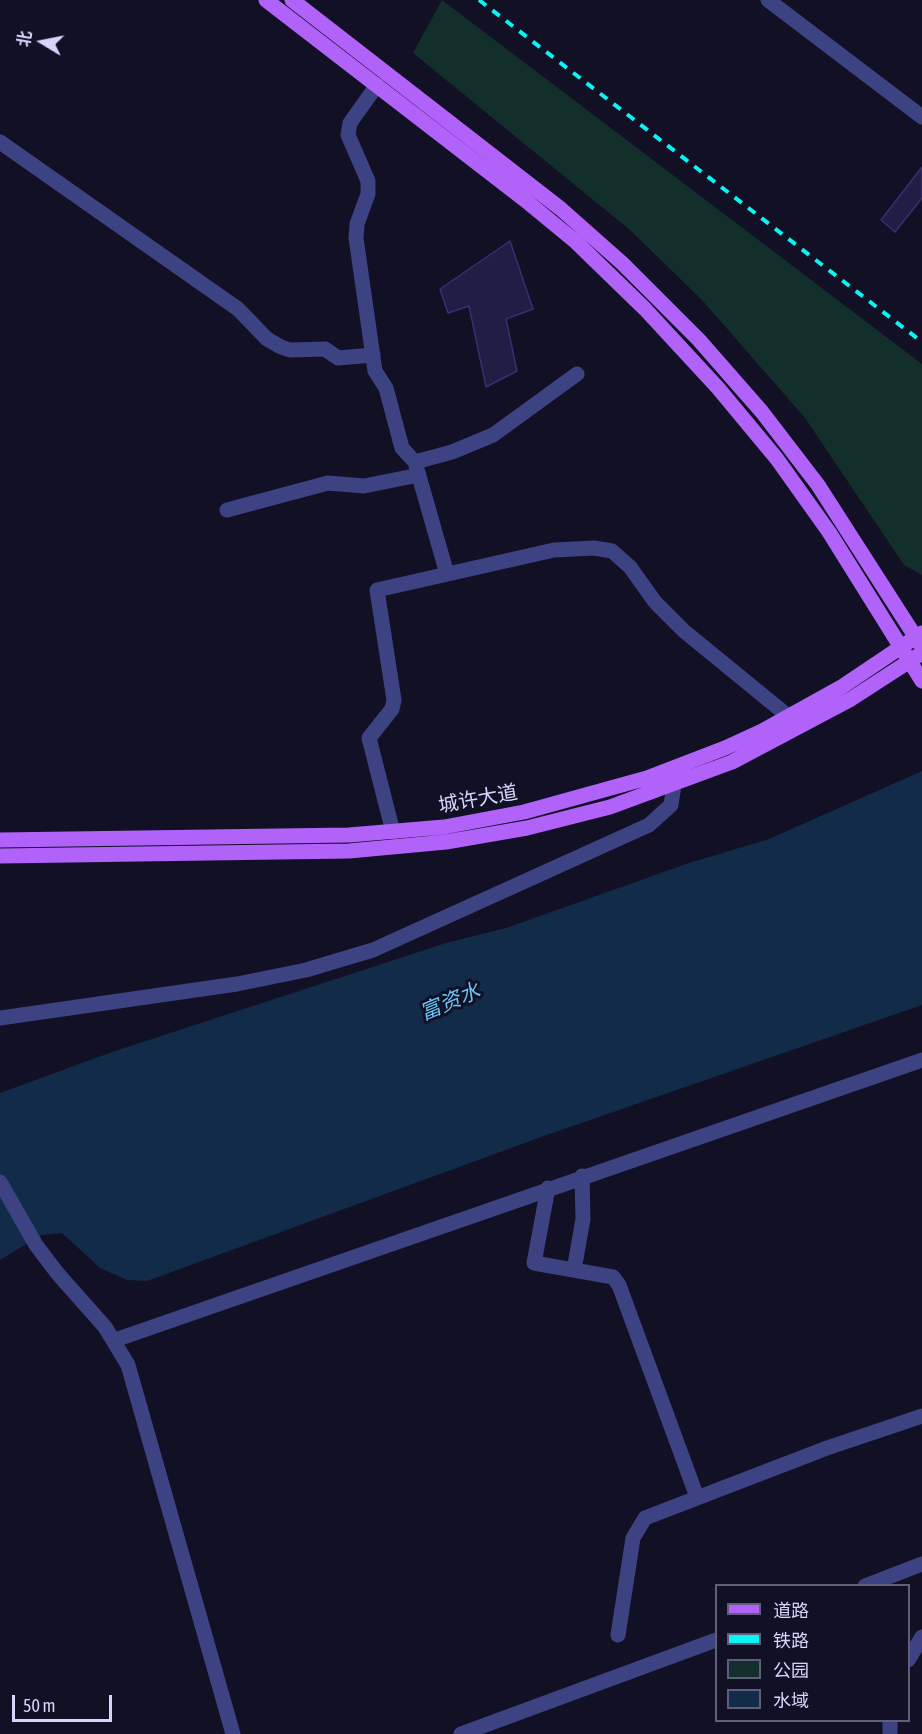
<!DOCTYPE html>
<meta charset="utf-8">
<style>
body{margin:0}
#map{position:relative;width:922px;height:1734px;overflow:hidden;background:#111025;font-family:"Asap Condensed","Noto Sans SC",sans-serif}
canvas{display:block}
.legend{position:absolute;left:715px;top:1584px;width:195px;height:138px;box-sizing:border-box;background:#111025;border:2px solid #605f7b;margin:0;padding:8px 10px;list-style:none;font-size:18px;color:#d6d6fd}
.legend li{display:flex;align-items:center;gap:12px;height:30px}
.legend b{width:30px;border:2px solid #605f7b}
.north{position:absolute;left:12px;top:12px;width:60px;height:60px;-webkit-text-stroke:4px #111025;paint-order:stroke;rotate:280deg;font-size:16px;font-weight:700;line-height:24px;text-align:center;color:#d6d6fd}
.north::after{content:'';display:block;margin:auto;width:21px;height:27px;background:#d6d6fd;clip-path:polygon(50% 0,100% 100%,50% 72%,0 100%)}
.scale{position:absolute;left:12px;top:1695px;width:100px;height:27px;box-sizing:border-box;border:3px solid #d6d6fd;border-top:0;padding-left:8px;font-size:18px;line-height:21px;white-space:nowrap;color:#d6d6fd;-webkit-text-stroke:4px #111025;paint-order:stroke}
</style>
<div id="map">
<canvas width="922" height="1734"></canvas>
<ul class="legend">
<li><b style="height:8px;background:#b162f8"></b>道路</li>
<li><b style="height:8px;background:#0bf4f3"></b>铁路</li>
<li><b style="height:16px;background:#132f2b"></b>公园</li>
<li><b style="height:16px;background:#112b48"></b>水域</li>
</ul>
<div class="north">北</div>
<div class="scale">50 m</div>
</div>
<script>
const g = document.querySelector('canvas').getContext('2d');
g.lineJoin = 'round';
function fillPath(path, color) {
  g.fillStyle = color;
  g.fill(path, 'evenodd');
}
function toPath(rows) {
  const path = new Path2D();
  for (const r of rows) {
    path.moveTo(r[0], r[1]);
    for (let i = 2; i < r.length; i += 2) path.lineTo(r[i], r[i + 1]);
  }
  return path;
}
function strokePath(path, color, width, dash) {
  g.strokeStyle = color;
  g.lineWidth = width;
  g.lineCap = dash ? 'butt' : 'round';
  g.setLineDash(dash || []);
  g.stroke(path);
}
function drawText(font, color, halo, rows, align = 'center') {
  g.font = font + ' "Asap Condensed","Noto Sans SC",sans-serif';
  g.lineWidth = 6;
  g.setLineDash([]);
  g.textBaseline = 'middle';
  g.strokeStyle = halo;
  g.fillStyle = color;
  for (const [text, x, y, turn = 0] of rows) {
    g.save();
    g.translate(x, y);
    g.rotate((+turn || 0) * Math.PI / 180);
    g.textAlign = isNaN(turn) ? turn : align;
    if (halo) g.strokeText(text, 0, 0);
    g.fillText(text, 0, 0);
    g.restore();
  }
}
const green = toPath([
 [442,0,922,364,922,575,904,565,805,418,702,300,630,230,413,53]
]);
const water = toPath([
 [922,771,922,1005,544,1136,147,1281,127,1280,100,1268,62,1233,41,1235,0,1260,0,1093,112,1052,446,943,506,928,689,863,769,839]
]);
const building = toPath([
 [922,167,922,198,895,232,881,220,922,167],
 [510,241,533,309,506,319,517,371,486,387,469,306,448,313,440,289,510,241]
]);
const minor = toPath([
 [768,0,922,117],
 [377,85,350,123,348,135,368,181,368,194,357,224,356,238,375,371,386,388,402,448,415,462,447,574],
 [0,142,238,309,267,339,281,347,290,350,325,349,338,358,373,355],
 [415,462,452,452,493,435,577,374],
 [227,510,328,483,364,486,419,475],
 [393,832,369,738,392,709,394,700,377,590,554,550,594,548,612,551,630,567,655,602,684,631,788,716],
 [0,1018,237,984,306,970,373,950,649,825,671,805,674,785,669,772],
 [0,1182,36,1245,58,1274,105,1327,128,1365,233,1734],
 [548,1188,534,1263,613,1277,619,1285,697,1497],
 [574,1270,583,1219,582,1176],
 [115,1340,922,1060],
 [865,1586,922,1564],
 [618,1635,633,1538,645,1518,827,1448,922,1416],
 [908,1660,922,1637],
 [890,1720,890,1734],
 [461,1734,716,1640]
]);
const major = toPath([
 [266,0,525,200,576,242,645,309,718,388,777,459,829,532,922,681],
 [292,0,561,209,622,263,699,340,762,412,818,485,920,644],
 [0,840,349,835,444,827,524,812,647,778,725,748,762,731,843,686,922,633],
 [0,856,349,851,446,842,527,828,610,807,732,762,851,699,922,653]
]);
const rail = toPath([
 [479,0,922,342]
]);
const streetNames = [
 ["城许大道",478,799,-10]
];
const waterNames = [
 ["富资水",450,1002,-23]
];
fillPath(green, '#132f2b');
fillPath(water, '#112b48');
fillPath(building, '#211d45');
strokePath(building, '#363070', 1.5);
strokePath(minor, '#3d4282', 15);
strokePath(major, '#b162f8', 15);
strokePath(rail, '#0bf4f3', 4, [9, 8]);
drawText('20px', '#d6d6fd', '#111025', streetNames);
drawText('italic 21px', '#69c4f8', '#111025', waterNames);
</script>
